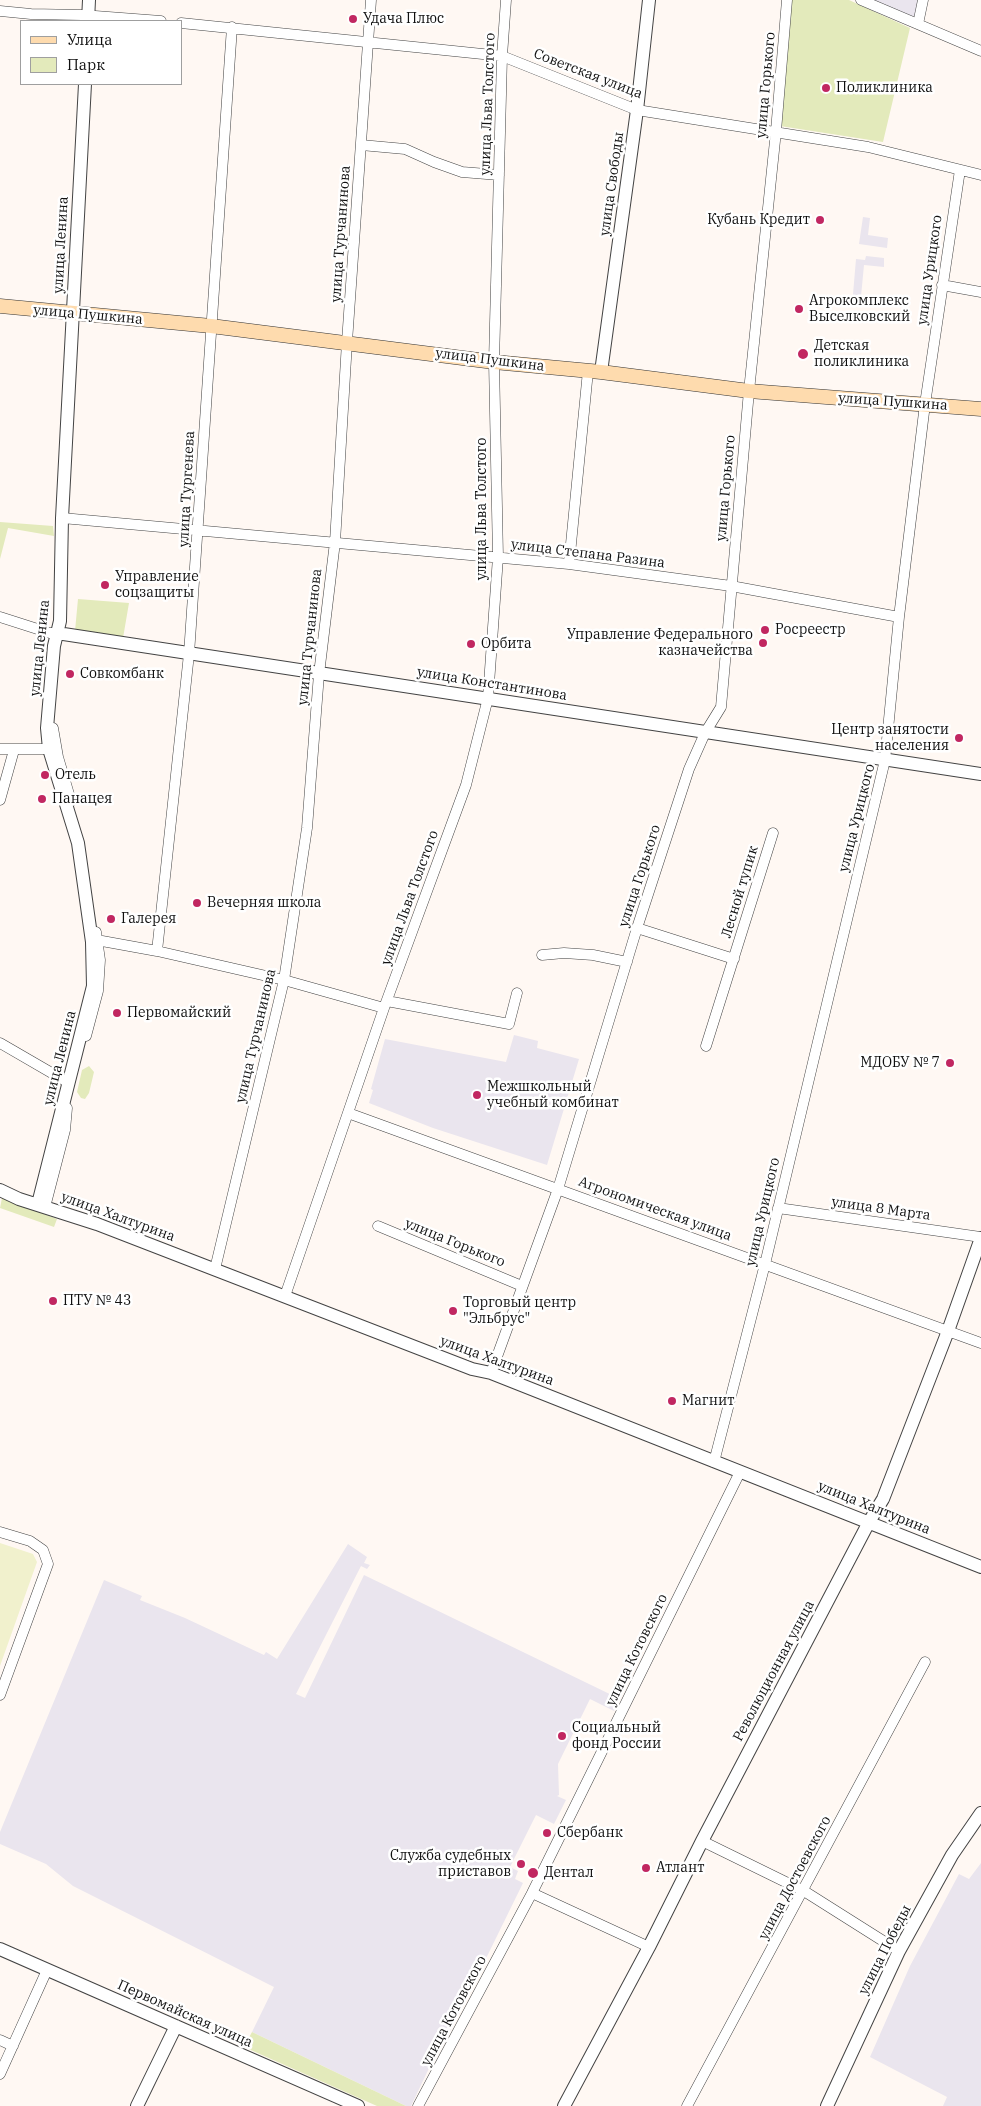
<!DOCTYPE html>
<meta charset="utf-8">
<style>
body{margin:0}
#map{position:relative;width:981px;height:2106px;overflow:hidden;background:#fff8f3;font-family:"IBM Plex Serif",serif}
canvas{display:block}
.legend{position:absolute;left:20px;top:20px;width:162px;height:65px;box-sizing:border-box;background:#fff;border:1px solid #9f9f9f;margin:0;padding:6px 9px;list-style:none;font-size:15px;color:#101010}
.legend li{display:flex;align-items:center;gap:10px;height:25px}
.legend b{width:25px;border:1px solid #9f9f9f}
</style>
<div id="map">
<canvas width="981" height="2106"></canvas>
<ul class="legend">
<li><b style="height:6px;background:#fedbae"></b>Улица</li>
<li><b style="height:14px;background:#e3eabb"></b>Парк</li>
</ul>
</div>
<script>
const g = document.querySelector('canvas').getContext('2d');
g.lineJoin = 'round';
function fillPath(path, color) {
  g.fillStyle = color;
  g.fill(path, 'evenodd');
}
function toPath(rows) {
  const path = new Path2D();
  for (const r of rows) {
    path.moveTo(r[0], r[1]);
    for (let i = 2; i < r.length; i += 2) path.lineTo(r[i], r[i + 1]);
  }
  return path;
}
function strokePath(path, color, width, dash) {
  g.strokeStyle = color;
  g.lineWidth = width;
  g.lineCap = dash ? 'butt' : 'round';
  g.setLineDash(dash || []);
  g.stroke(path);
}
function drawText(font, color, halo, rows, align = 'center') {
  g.font = font + ' "IBM Plex Serif",serif';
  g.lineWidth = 5;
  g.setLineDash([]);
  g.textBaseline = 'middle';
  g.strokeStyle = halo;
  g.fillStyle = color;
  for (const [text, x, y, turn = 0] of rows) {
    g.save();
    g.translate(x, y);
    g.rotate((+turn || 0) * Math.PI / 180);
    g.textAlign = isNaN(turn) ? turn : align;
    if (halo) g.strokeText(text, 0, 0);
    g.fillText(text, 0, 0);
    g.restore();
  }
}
const industrial = toPath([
 [871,0,919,0,915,18],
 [863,217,870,218,868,235,888,238,887,248,859,244],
 [866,256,884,258,884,267,864,265,860,307,852,306,856,259,865,260],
 [514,1035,538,1041,537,1048,579,1059,547,1165,433,1128,369,1103,373,1090,371,1089,385,1039,506,1062],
 [348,1544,367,1557,364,1563,370,1565,367,1569,361,1566,296,1694,305,1698,364,1575,620,1699,614,1711,590,1699,558,1764,559,1795,557,1796,566,1800,554,1824,536,1815,510,1867,518,1871,515,1879,523,1883,444,2044,441,2043,411,2106,406,2106,252,2032,274,1987,73,1886,46,1864,0,1844,0,1832,104,1580,142,1596,140,1600,185,1618,264,1655,266,1652,277,1659],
 [981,1863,981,2106,943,2106,947,2097,870,2057,910,1966,959,1874,969,1879]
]);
const green = toPath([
 [790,0,849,0,910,28,883,142,780,126],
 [0,522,53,526,54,536,8,528,0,559],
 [78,599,129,603,123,638,75,631],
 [89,1066,94,1072,89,1093,85,1099,81,1098,77,1092,82,1070],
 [2,1198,57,1219,54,1227,0,1208],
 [252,2032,406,2106,377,2106,244,2047]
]);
const pitch = toPath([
 [0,1543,33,1554,37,1562,0,1666]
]);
const minor = toPath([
 [861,0,981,51],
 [0,11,31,14,82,15,161,21],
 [181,23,502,56,637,110,868,147,981,175],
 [918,24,923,0],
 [361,145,405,149,434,162,462,172,499,175],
 [942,285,981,292],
 [62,518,569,564,731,586,899,617],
 [569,564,588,371],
 [0,617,50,633,57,633],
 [53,728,58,757,71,801],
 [0,749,49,749],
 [0,800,14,750],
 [637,928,734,959],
 [93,942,102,941,157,951,284,980,384,1008],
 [157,951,189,654,232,27],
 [542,955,564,953,593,955,627,962],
 [387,1001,509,1024,517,993],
 [86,1036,98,991,100,960,96,932],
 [0,1043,69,1083],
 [706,1046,773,833],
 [348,1113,981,1343],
 [45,1207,65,1130,67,1108],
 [778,1208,981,1237],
 [378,1226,522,1286],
 [215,1269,284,980,307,828,319,674,335,542,347,342,371,0],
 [285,1296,384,1008,466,785,488,698,498,557,494,362,502,56,506,0],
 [491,1373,558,1189,637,928,689,769,705,733,721,707,749,391,776,131,787,0],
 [714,1462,765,1264,885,760,899,617,925,404,960,170],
 [0,1532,30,1541,43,1550,48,1564,0,1695],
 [702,1841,804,1891,899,1951],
 [532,1893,649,1947],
 [0,2040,13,2046],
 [0,2074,47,1970],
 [418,2106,532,1893,740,1472],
 [687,2106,925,1662]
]);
const tertiary = toPath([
 [88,21,89,0],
 [601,372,637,110,649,0],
 [57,633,981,774],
 [0,1190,19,1199,97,1224,472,1369,491,1373,981,1567],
 [38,1204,93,986,92,942,78,843,49,749,47,728,54,646,60,621,62,518,85,84],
 [0,1949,358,2106],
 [137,2106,176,2026],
 [564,2106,649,1947,702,1841,869,1522,883,1499,948,1331,981,1238],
 [827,2106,899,1951,952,1855,981,1813]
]);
const secondary = toPath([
 [0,306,211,326,494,362,601,372,749,391,981,409]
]);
const markers = [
 [353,19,5,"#c12761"],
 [826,88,5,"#c12761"],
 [820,220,5,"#c12761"],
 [799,309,5,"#c12761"],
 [803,354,6,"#c12761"],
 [105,585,5,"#c12761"],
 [765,630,5,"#c12761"],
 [763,643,5,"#c12761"],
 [471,644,5,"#c12761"],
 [70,674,5,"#c12761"],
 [959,738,5,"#c12761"],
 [45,775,5,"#c12761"],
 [42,799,5,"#c12761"],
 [197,903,5,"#c12761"],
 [111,919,5,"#c12761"],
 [117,1013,5,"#c12761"],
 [950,1063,5,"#c12761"],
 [477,1095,5,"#c12761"],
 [53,1301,5,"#c12761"],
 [453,1311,5,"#c12761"],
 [672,1401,5,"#c12761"],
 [562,1736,5,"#c12761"],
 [547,1833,5,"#c12761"],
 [521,1864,5,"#c12761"],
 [646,1868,5,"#c12761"],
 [533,1873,6,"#c12761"]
];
const poiNames = [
 ["Удача Плюс",363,19],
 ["Поликлиника",836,88],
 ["Кубань Кредит",810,220,"right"],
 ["Агрокомплекс",809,301],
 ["Выселковский",809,317],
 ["Детская",814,346],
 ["поликлиника",814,362],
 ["Управление",115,577],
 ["соцзащиты",115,593],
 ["Росреестр",775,630],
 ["Управление Федерального",753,635,"right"],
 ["казначейства",753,651,"right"],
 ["Орбита",481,644],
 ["Совкомбанк",80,674],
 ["Центр занятости",949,730,"right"],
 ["населения",949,746,"right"],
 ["Отель",55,775],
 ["Панацея",52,799],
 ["Вечерняя школа",207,903],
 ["Галерея",121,919],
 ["Первомайский",127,1013],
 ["МДОБУ № 7",940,1063,"right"],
 ["Межшкольный",487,1087],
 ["учебный комбинат",487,1103],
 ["ПТУ № 43",63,1301],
 ["Торговый центр",463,1303],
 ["\"Эльбрус\"",463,1319],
 ["Магнит",682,1401],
 ["Социальный",572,1728],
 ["фонд России",572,1744],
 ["Сбербанк",557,1833],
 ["Служба судебных",511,1856,"right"],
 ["приставов",511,1872,"right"],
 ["Атлант",656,1868],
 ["Дентал",544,1873]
];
const streetNames = [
 ["Советская улица",588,74,21],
 ["улица Горького",766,85,-85],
 ["улица Льва Толстого",488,104,-88],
 ["улица Свободы",612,184,-82],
 ["улица Турчанинова",341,234,-86],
 ["улица Ленина",61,245,-87],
 ["улица Урицкого",930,270,-82],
 ["улица Пушкина",88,315,5],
 ["улица Пушкина",490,360,7],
 ["улица Пушкина",893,402,4],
 ["улица Горького",726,488,-85],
 ["улица Тургенева",187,489,-87],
 ["улица Льва Толстого",482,509,-90],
 ["улица Степана Разина",588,554,7],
 ["улица Турчанинова",310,637,-84],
 ["улица Ленина",40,648,-84],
 ["улица Константинова",492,684,9],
 ["улица Урицкого",857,818,-76],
 ["улица Горького",640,876,-72],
 ["Лесной тупик",740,892,-73],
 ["улица Льва Толстого",410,898,-70],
 ["улица Турчанинова",256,1036,-77],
 ["улица Ленина",60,1058,-76],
 ["Агрономическая улица",655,1209,20],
 ["улица 8 Марта",881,1209,8],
 ["улица Урицкого",763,1212,-77],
 ["улица Халтурина",118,1217,20],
 ["улица Горького",455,1243,22],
 ["улица Халтурина",497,1361,20],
 ["улица Халтурина",874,1508,22],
 ["улица Котовского",637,1650,-64],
 ["Революционная улица",774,1671,-62],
 ["улица Достоевского",795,1878,-62],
 ["улица Победы",885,1950,-63],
 ["улица Котовского",454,2011,-62],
 ["Первомайская улица",185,2014,24]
];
fillPath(industrial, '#eae5ee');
fillPath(green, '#e3eabb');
fillPath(pitch, '#f1f1cd');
strokePath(minor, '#434343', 11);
strokePath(tertiary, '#434343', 14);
strokePath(secondary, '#323232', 15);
strokePath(minor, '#fff', 10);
strokePath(tertiary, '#fff', 12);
strokePath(secondary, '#fedbae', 14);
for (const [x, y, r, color] of markers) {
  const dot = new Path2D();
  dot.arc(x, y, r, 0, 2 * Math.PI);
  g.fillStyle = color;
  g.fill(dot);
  strokePath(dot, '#fff', 2);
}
drawText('14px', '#101010', '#fff', poiNames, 'left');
drawText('14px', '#101010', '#fff', streetNames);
</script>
